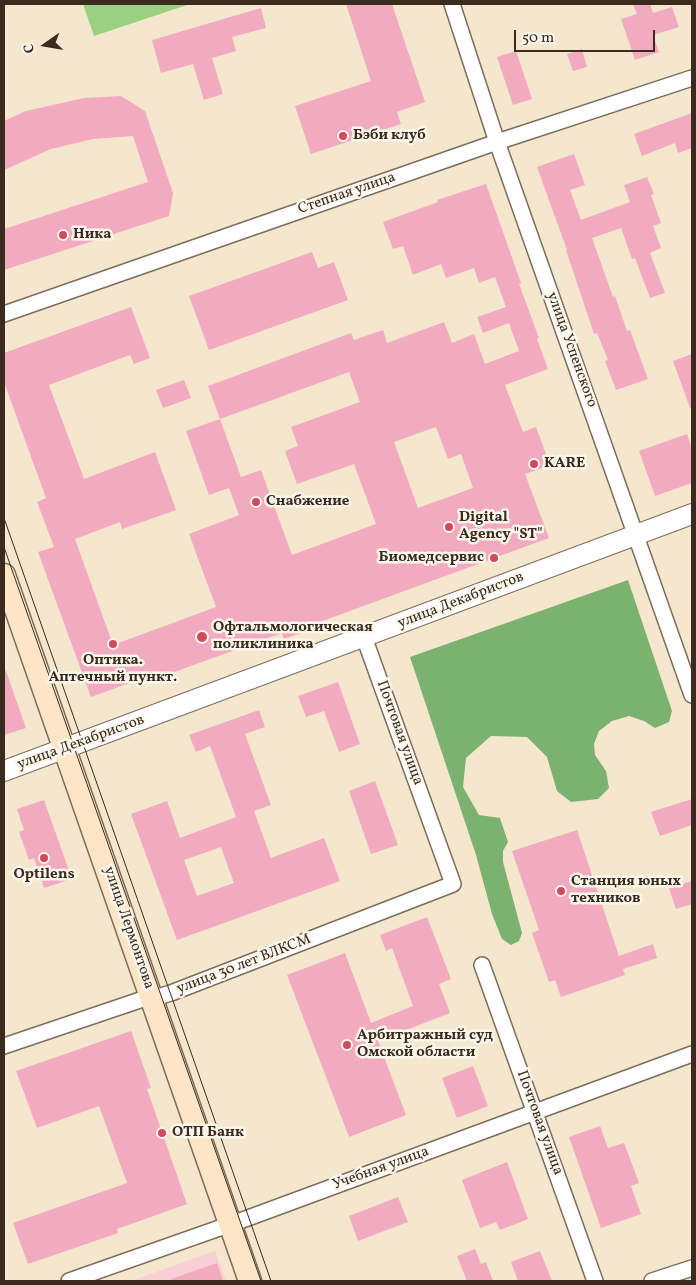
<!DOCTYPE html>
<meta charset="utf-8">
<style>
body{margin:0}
#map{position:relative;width:696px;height:1285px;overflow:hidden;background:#f4e7ce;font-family:Vollkorn,serif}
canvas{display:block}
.frame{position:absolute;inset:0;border:5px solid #3b2a1e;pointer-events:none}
.north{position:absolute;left:20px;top:20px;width:50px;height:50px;-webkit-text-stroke:4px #fbf7ec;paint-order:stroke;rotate:257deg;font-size:14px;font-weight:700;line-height:20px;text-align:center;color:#3b2a1e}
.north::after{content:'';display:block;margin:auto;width:18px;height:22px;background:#3b2a1e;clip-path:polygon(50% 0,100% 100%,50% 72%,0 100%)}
.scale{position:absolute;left:514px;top:30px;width:141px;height:22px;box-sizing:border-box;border:2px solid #3b2a1e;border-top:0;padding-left:6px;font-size:15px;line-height:18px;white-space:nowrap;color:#3b2a1e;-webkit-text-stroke:4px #fbf7ec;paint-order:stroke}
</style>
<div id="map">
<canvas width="696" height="1285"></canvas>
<div class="frame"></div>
<div class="north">С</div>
<div class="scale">50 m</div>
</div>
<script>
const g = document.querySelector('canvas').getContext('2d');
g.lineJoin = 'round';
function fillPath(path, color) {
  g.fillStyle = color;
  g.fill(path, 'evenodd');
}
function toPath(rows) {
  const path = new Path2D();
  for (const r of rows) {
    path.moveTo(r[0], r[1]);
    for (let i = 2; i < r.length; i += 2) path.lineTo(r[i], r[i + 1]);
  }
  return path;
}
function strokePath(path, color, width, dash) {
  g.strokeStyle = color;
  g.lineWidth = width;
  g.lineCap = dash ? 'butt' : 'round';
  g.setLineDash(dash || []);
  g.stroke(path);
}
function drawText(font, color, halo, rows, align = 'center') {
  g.font = font + ' Vollkorn,serif';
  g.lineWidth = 5;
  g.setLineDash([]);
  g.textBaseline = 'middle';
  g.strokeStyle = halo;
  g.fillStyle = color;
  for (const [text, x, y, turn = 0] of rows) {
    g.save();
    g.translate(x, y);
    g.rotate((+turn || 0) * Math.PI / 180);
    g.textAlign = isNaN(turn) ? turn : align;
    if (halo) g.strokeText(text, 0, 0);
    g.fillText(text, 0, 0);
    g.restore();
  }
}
const built = toPath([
 [215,1251,226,1281,131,1281]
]);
const green = toPath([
 [83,4,190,4,94,36]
]);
const forest = toPath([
 [628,580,672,711,669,722,655,728,644,721,629,716,612,721,599,731,594,744,595,755,606,771,609,788,598,799,571,802,557,791,547,757,527,737,491,736,466,758,463,787,479,815,500,818,508,842,503,851,503,862,522,933,519,941,511,945,502,939,492,914,476,855,410,657]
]);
const building = toPath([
 [346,4,392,4,425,102,397,112,401,124,311,154,295,106,371,81],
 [633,4,650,4,653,13,672,7,679,27,653,35,659,52,635,60,621,19,637,14],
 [261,8,266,28,232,37,236,51,212,58,223,94,204,100,193,64,161,73,152,40],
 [582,49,587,67,573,71,567,54],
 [516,51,532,99,513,105,497,57],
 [121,96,145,111,173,193,169,216,4,270,4,229,148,182,133,136,93,139,51,149,4,170,4,121,26,111,84,98],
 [692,113,692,148,678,153,675,143,642,156,634,134],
 [574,154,585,185,570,190,581,220,630,202,624,185,647,177,654,194,651,195,661,223,653,226,661,248,650,253,665,293,650,298,635,258,632,259,621,228,592,238,613,297,615,296,627,331,630,330,648,379,616,390,605,361,608,360,597,333,594,334,566,250,567,250,537,167],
 [486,184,521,283,519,284,539,338,537,339,548,369,505,385,523,432,536,427,550,465,525,474,549,538,317,623,318,627,284,639,282,633,144,683,143,678,91,697,38,552,54,547,37,502,46,498,4,382,4,353,131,307,150,358,134,364,130,355,49,385,84,479,155,452,176,510,122,529,120,522,75,539,113,645,216,607,189,534,239,515,229,488,209,495,186,431,220,419,208,386,351,333,354,340,383,330,387,343,444,322,452,343,474,334,485,364,519,351,509,323,483,333,477,317,506,307,495,277,479,283,474,268,446,278,441,264,413,275,403,246,393,249,383,222,438,202,437,200],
 [349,372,360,402,291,427,298,446,285,451,297,484,354,464,376,524,292,555,261,470,241,477,220,419],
 [436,427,448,459,461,454,473,488,418,508,394,442],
 [312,252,318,268,334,262,348,300,209,350,189,296],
 [692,354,692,408,690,408,673,361],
 [184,380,191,398,163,408,156,390],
 [687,434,692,449,692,483,655,496,639,451],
 [6,671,26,728,4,735,4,672],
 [338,682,360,744,339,752,324,711,306,717,298,696],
 [259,710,265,727,245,734,271,805,254,811,271,858,324,838,340,881,177,940,131,814,167,801,180,838,236,817,210,746,196,752,189,735],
 [221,847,234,883,197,896,184,860],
 [375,781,398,845,371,854,349,791],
 [692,799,692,825,660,836,651,812],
 [44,800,72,879,44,888,34,858,29,860,19,832,24,830,17,809],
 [577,830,619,956,653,944,657,958,623,969,625,975,561,997,555,980,549,982,532,933,539,930,512,851],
 [692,881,692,904,676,909,669,888],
 [427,917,451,979,439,984,450,1013,378,1041,406,1115,349,1137,287,975,345,953,371,1023,413,1006,392,948,386,951,380,935],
 [131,1031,151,1088,147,1089,187,1204,117,1229,118,1233,28,1264,13,1223,127,1183,99,1106,37,1128,16,1071],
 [473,1066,488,1106,457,1118,442,1078],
 [600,1126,608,1148,624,1143,639,1183,631,1186,641,1214,601,1228,569,1137],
 [507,1162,528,1219,500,1230,496,1222,480,1228,462,1180],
 [398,1197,408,1222,358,1241,349,1216],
 [475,1249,481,1264,486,1262,493,1281,467,1281,457,1256],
 [540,1251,552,1281,518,1281,511,1262],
 [217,1263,223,1281,172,1281,171,1279]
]);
const minor = toPath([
 [452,4,497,142,692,695],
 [4,314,497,142,692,78],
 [482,965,595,1281],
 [4,1046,152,996,161,996,171,993,453,884,364,637],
 [69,1281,248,1218,692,1054],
 [652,1281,692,1268]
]);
const tertiary = toPath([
 [4,771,692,514]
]);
const secondary = toPath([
 [4,575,250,1281]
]);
const tram = toPath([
 [4,518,271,1281],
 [4,547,261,1281]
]);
const markers = [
 [343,136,5,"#d1495b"],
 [63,235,5,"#d1495b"],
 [534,464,5,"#d1495b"],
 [256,502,5,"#d1495b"],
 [449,527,5,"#d1495b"],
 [494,558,5,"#d1495b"],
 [202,637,6,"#d1495b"],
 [113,644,5,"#d1495b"],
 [44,858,5,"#d1495b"],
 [561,891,5,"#d1495b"],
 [347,1045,5,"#d1495b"],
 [162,1133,5,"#d1495b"]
];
const poiNames = [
 ["Бэби клуб",353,136],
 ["Ника",73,235],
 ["KARE",544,464],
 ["Снабжение",266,502],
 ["Digital",459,518],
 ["Agency \"ST\"",459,535],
 ["Биомедсервис",484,558,"right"],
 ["Офтальмологическая",213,628],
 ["поликлиника",213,645],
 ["Оптика.",113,661,"center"],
 ["Аптечный пункт.",113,678,"center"],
 ["Optilens",44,875,"center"],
 ["Станция юных",571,882],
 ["техников",571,899],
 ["Арбитражный суд",357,1036],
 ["Омской области",357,1053],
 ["ОТП Банк",172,1133]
];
const streetNames = [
 ["Степная улица",347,194,-19],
 ["улица Успенского",571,350,70],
 ["улица Декабристов",461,601,-21],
 ["Почтовая улица",399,733,70],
 ["улица Декабристов",81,743,-20],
 ["улица Лермонтова",128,928,71],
 ["улица 30 лет ВЛКСМ",244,965,-21],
 ["Почтовая улица",539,1123,70],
 ["Учебная улица",381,1169,-20]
];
fillPath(built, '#f7cfd4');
fillPath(green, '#9ad082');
fillPath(forest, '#7bb270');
fillPath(building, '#f2aac1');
strokePath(minor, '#7c6c5c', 18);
strokePath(tertiary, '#7c6c5c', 22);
strokePath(secondary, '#7c6c5c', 25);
strokePath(minor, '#fff', 15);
strokePath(tertiary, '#fff', 20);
strokePath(secondary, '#fde5c5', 22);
strokePath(tram, '#3b2a1e', 1);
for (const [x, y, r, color] of markers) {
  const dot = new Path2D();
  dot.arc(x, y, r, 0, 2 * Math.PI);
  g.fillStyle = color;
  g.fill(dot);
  strokePath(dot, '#fbf7ec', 2);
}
drawText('bold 15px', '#3b2a1e', '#fbf7ec', poiNames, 'left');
drawText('15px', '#3b2a1e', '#fbf7ec', streetNames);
</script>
